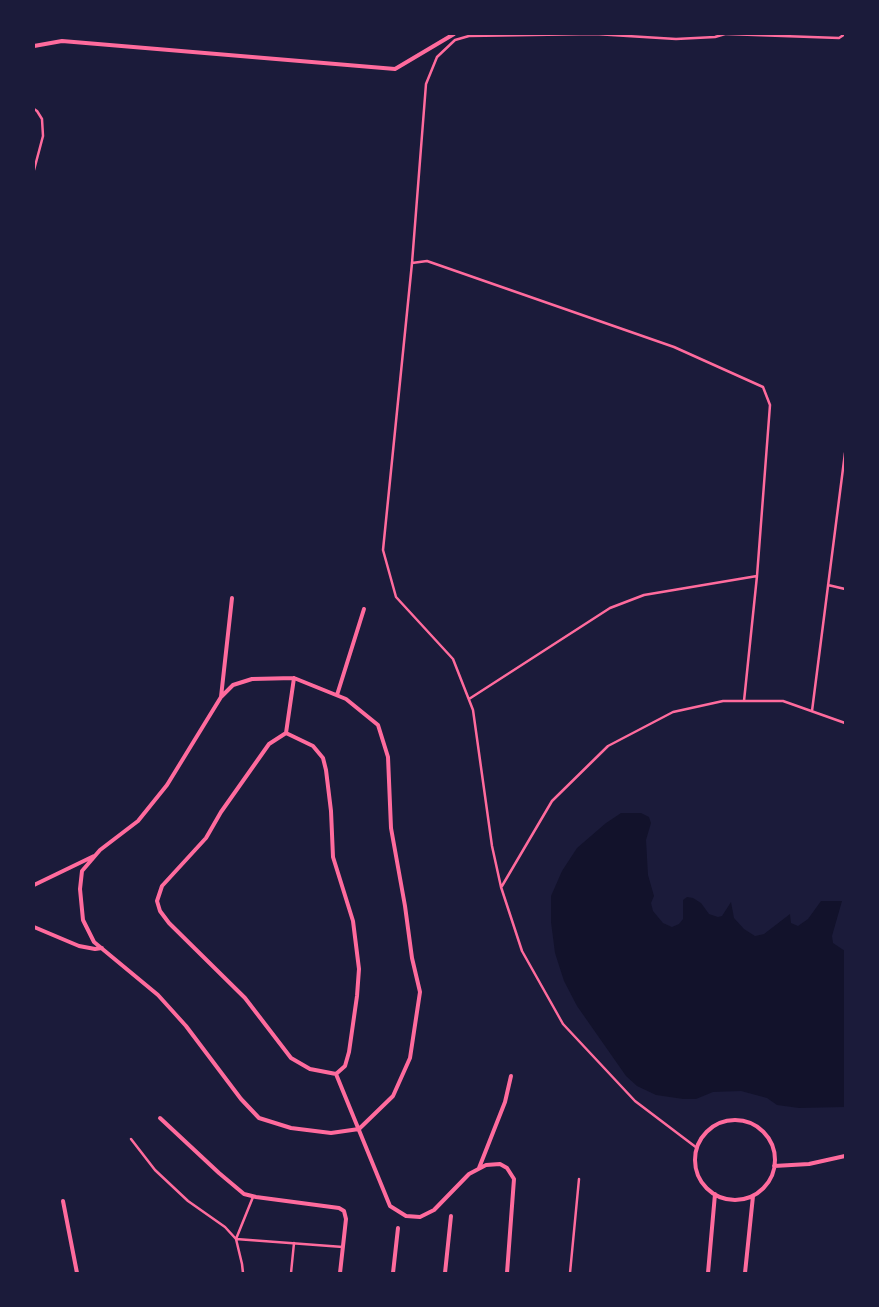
<!DOCTYPE html>
<style>
body{margin:0}
#map{position:relative;width:879px;height:1307px;overflow:hidden;background:#1b1b3a;font-family:"PT Sans",sans-serif}
canvas{display:block}
.frame{position:absolute;inset:0;border:35px solid #1b1b3a;pointer-events:none}
</style>
<div id="map">
<canvas width="879" height="1307"></canvas>
<div class="frame"></div>
</div>
<script>
const g = document.querySelector('canvas').getContext('2d');
g.lineJoin = 'round';
function fillPath(path, color) {
  g.fillStyle = color;
  g.fill(path, 'evenodd');
}
function toPath(rows) {
  const path = new Path2D();
  for (const r of rows) {
    if (r.length === 3) {
      path.moveTo(r[0] + r[2], r[1]);
      path.arc(r[0], r[1], r[2], 0, 2 * Math.PI);
      continue;
    }
    path.moveTo(r[0], r[1]);
    for (let i = 2; i < r.length; i += 2) path.lineTo(r[i], r[i + 1]);
  }
  return path;
}
function strokePath(path, color, width, dash) {
  g.strokeStyle = color;
  g.lineWidth = width;
  g.lineCap = dash ? 'butt' : 'round';
  g.setLineDash(dash || []);
  g.stroke(path);
}
const water = toPath([
 [621,813,641,813,649,817,651,823,646,840,648,875,654,896,651,903,653,911,663,923,672,927,679,924,683,919,683,900,687,897,693,898,701,903,709,914,718,917,722,916,731,902,734,918,744,929,755,936,764,934,790,914,791,923,798,926,808,919,821,901,842,901,832,936,833,943,845,951,845,1107,799,1108,777,1105,767,1098,741,1091,713,1092,696,1099,683,1099,656,1095,637,1086,626,1076,577,1006,564,981,555,953,551,922,551,896,562,871,577,848,606,823]
]);
const service = toPath([
 [726,34,839,38,845,34],
 [34,109,37,111,42,119,43,136,34,170],
 [412,263,427,261,674,347,763,387,770,405,757,576,744,701],
 [828,585,845,589],
 [469,699,610,608,644,595,757,576],
 [812,711,845,453],
 [502,886,552,801,608,746,673,712,723,701,783,701,845,723],
 [131,1139,155,1170,188,1201,225,1227,236,1239,242,1264,243,1273],
 [697,1148,635,1101,563,1024,522,951,501,887,492,846,473,710,453,659,396,597,383,550,412,263,426,84,437,57,455,40,469,36,595,34,676,39,715,37,725,34],
 [253,1197,236,1239,343,1247],
 [291,1273,294,1243],
 [570,1273,579,1179]
]);
const minor = toPath([
 [34,46,62,41,395,69,454,34],
 [294,678,346,699,378,725,388,757,391,828,405,906,412,958,420,992,410,1058,393,1096,359,1129,331,1133,291,1128,259,1118,241,1099,186,1026,158,995,94,942,83,920,80,889,82,871,100,850,138,821,167,785,221,697,233,685,252,679,294,678],
 [337,695,364,609],
 [221,697,232,598],
 [286,733,313,746,323,758,326,770,331,811,333,857,353,921,359,969,357,996,349,1052,345,1066,336,1074,310,1069,291,1058,245,998,169,923,160,911,157,901,162,886,206,838,221,812,269,744,286,733],
 [286,733,294,678],
 [34,885,94,856],
 [34,927,79,946,95,949,102,948],
 [336,1074,390,1206,406,1216,420,1217,434,1210,469,1174,486,1165,500,1164,507,1168,514,1179,507,1273],
 [160,1118,219,1173,244,1194,256,1197,339,1208,344,1211,346,1219,340,1273],
 [735,1160,40],
 [774,1166,809,1164,845,1156],
 [479,1168,505,1102,511,1076],
 [63,1201,77,1273],
 [393,1273,398,1228],
 [445,1273,451,1216],
 [708,1273,715,1194],
 [745,1273,753,1196]
]);
fillPath(water, '#12122b');
strokePath(service, '#ff6b9d', 2.5);
strokePath(minor, '#ff6b9d', 4);
</script>
